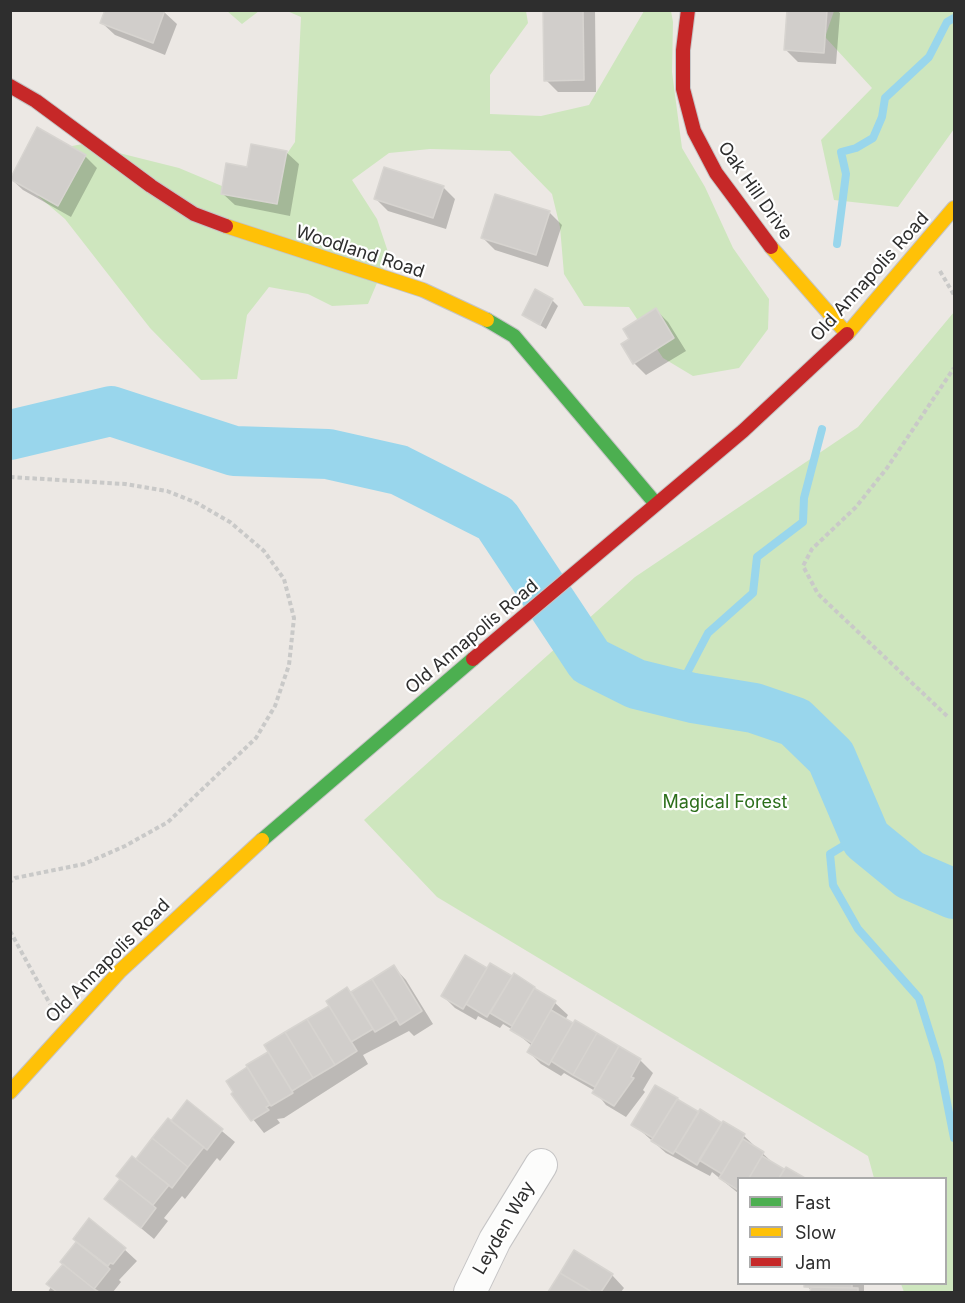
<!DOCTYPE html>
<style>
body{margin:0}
#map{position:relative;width:965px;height:1303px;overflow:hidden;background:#ece8e4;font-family:Inter,sans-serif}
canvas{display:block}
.frame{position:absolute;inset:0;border:12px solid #2e2e2e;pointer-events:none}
.legend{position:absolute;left:737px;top:1177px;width:210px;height:108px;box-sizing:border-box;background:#fff;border:2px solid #ababab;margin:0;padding:8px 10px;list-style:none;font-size:18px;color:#2e2e2e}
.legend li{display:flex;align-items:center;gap:12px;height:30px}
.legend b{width:30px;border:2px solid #ababab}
</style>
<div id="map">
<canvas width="965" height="1303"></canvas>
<div class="frame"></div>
<ul class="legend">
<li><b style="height:8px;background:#4caf50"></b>Fast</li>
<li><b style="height:8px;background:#ffc107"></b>Slow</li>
<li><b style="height:8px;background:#c62828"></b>Jam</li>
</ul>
</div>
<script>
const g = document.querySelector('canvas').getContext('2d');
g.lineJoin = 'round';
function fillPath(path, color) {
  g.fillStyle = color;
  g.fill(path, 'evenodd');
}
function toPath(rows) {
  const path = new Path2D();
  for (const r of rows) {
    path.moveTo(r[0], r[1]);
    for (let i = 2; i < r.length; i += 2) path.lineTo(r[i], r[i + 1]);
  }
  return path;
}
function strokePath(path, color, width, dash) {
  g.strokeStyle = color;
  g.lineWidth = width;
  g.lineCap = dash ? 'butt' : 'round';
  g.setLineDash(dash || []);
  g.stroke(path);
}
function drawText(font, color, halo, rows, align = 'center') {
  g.font = font + ' Inter,sans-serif';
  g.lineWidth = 4.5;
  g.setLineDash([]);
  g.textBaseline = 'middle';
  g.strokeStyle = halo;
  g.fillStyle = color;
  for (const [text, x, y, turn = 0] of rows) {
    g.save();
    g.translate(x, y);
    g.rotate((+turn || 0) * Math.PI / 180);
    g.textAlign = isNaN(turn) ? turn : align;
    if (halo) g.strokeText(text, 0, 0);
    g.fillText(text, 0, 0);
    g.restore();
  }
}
const green = toPath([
 [227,11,259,11,242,24],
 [287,11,526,11,528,23,490,75,490,114,541,116,589,105,644,11,671,11,673,22,672,72,682,148,705,187,733,248,769,299,768,329,739,368,693,376,663,358,629,307,584,306,564,274,560,227,552,194,510,151,430,149,389,153,352,180,377,219,389,255,368,304,332,306,308,294,269,287,247,315,237,379,201,380,150,328,65,219,38,196,39,152,83,144,179,168,229,189,265,186,295,142,301,17],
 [834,11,954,11,954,129,898,207,834,200,821,140,872,88,825,37],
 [954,312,954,1292,904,1292,901,1284,946,1284,946,1178,874,1178,868,1156,437,897,364,820,635,577,858,427]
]);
const shadow = toPath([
 [545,10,595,10,596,92,558,92,546,80],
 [788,10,837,10,840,13,836,64,798,62,786,50],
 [164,12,177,24,165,55,115,35,102,23],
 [286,152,299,164,290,216,235,205,222,193,248,169],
 [85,156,97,168,71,217,23,190,10,178],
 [443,187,455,199,446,229,388,211,376,199],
 [549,212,562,225,548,267,495,250,483,238],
 [552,300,558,306,546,329,524,315],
 [656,310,668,322,686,351,646,375,634,363,632,340],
 [466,957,487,970,490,965,513,978,514,976,555,1003,568,1015,565,1020,574,1025,576,1022,640,1060,653,1073,643,1090,645,1092,626,1117,606,1105,595,1091,564,1073,561,1076,541,1064,529,1052,532,1046,513,1030,503,1024,500,1028,478,1016,476,1020,455,1008,443,996],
 [394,967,406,980,433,1024,414,1036,409,1031,363,1055,368,1064,284,1118,277,1119,280,1123,264,1133,233,1094,235,1093,228,1081,270,1052,266,1046,331,1006,347,989,351,993],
 [187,1102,235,1142,220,1161,217,1158,185,1199,182,1196,164,1218,168,1221,154,1239,106,1199,168,1120,171,1123],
 [699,1114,744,1136,773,1163,803,1178,738,1178,738,1193,712,1172,710,1176,666,1153,633,1124],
 [78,1242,124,1249,137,1261,119,1280,121,1282,113,1292,48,1292,64,1264,62,1262],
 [574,1252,612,1275,624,1288,621,1292,550,1292],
 [806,1284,864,1284,864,1292,812,1292]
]);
const stream = toPath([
 [837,244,846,174,841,152,856,148,873,138,882,117,885,98,929,57,947,22,954,18],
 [676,694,708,633,753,593,757,557,803,522,804,498,822,429],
 [860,824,845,845,830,854,833,885,858,929,919,998,939,1062,954,1138]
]);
const river = toPath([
 [10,435,111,411,234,451,328,454,399,470,496,519,590,661,636,684,693,698,754,708,795,722,831,757,866,839,910,875,954,894]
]);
const building = toPath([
 [105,10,165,10,153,43,100,23,105,10],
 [543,10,583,10,584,80,544,81,543,10],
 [787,10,827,10,824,53,784,50,787,10],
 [37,127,86,155,58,206,10,179,37,127],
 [251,144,287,151,277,204,221,194,226,163,247,167,251,144],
 [384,167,444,186,433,218,374,199,384,167],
 [495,194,550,211,536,255,481,238,495,194],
 [535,289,553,299,540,325,522,315,535,289],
 [656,308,674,338,633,364,621,344,629,339,623,329,656,308],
 [465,955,487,968,463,1009,441,996,465,955],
 [490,963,512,976,487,1017,466,1004,490,963],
 [394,965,422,1011,400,1025,372,979,394,965],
 [514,973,535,987,512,1026,490,1013,514,973],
 [372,979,397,1019,375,1032,351,992,372,979],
 [347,987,373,1029,351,1042,326,1001,347,987],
 [534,988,556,1001,532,1043,510,1030,534,988],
 [329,1006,357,1051,335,1065,307,1019,329,1006],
 [551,1010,573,1023,549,1065,527,1052,551,1010],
 [307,1019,335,1065,313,1078,285,1032,307,1019],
 [575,1020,597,1033,573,1075,551,1061,575,1020],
 [285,1032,313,1078,292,1091,264,1045,285,1032],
 [597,1033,619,1046,595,1087,573,1075,597,1033],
 [619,1046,641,1059,631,1077,634,1078,614,1106,592,1093,619,1046],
 [268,1052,293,1093,271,1106,246,1065,268,1052],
 [247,1067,270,1105,266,1107,269,1110,251,1121,231,1094,233,1092,226,1081,247,1067],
 [655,1085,678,1098,653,1138,631,1125,655,1085],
 [677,1099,699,1112,673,1154,651,1141,677,1099],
 [187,1100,223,1129,207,1150,171,1121,187,1100],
 [700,1109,722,1123,697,1165,675,1151,700,1109],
 [168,1118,204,1147,188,1167,152,1138,168,1118],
 [723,1121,745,1134,722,1174,699,1160,723,1121],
 [152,1138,188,1167,172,1188,136,1159,152,1138],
 [743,1139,764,1152,749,1178,738,1178,738,1190,719,1178,743,1139],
 [132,1156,169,1185,153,1205,116,1176,132,1156],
 [762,1156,784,1169,779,1178,749,1178,762,1156],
 [786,1167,805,1178,779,1178,786,1167],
 [120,1179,156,1208,141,1228,104,1199,120,1179],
 [89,1218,126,1248,113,1264,110,1263,108,1266,73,1239,89,1218],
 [76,1242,110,1269,94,1289,60,1262,76,1242],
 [574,1250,613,1274,601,1292,592,1292,560,1273,574,1250],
 [63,1264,94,1289,99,1292,57,1292,46,1284,63,1264],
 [560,1273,592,1292,548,1292,560,1273],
 [804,1284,852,1284,852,1288,804,1287,804,1284],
 [811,1287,858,1288,858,1292,810,1292,811,1287]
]);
const path = toPath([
 [940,271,954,295],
 [10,477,125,484,167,491,197,503,230,522,264,551,284,579,294,618,289,665,275,706,256,738,168,822,125,846,84,864,15,878,10,882],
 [947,716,818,594,803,566,812,549,856,507,887,468,954,368],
 [10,931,50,1004]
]);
const street = toPath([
 [470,1292,495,1240,541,1165]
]);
const fast = toPath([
 [487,320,514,336,656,504],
 [262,840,473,659]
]);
const slow = toPath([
 [226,226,423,290,487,320],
 [771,247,847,334],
 [847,334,954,208],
 [10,1092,120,971,262,840]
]);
const jam = toPath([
 [688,10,683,50,683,89,694,131,716,173,771,247],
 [10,86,36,101,151,186,194,214,226,226],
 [473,659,743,431,847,334]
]);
const streetNames = [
 ["Oak Hill Drive",755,191,55],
 ["Woodland Road",360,252,18],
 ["Old Annapolis Road",870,277,-48],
 ["Old Annapolis Road",472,637,-40],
 ["Old Annapolis Road",108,961,-45],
 ["Leyden Way",504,1228,-60]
];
const parkNames = [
 ["Magical Forest",725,803]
];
fillPath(green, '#cee6be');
fillPath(shadow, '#0003');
strokePath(stream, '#99d6ec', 8);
strokePath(river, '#99d6ec', 50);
fillPath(building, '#d1cecb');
strokePath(building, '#d7d4d0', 1.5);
strokePath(street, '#c5c4c5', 34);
strokePath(fast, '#c5c4c5', 16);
strokePath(slow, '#c5c4c5', 16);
strokePath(jam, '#c5c4c5', 16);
strokePath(path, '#c9c9c8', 4, [4.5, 3]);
strokePath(street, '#fcfcfb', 32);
strokePath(fast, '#4caf50', 14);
strokePath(slow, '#ffc107', 14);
strokePath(jam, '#c62828', 14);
drawText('18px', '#2e2e2e', '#fff', streetNames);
drawText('18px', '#2c6e1b', '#fff', parkNames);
</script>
